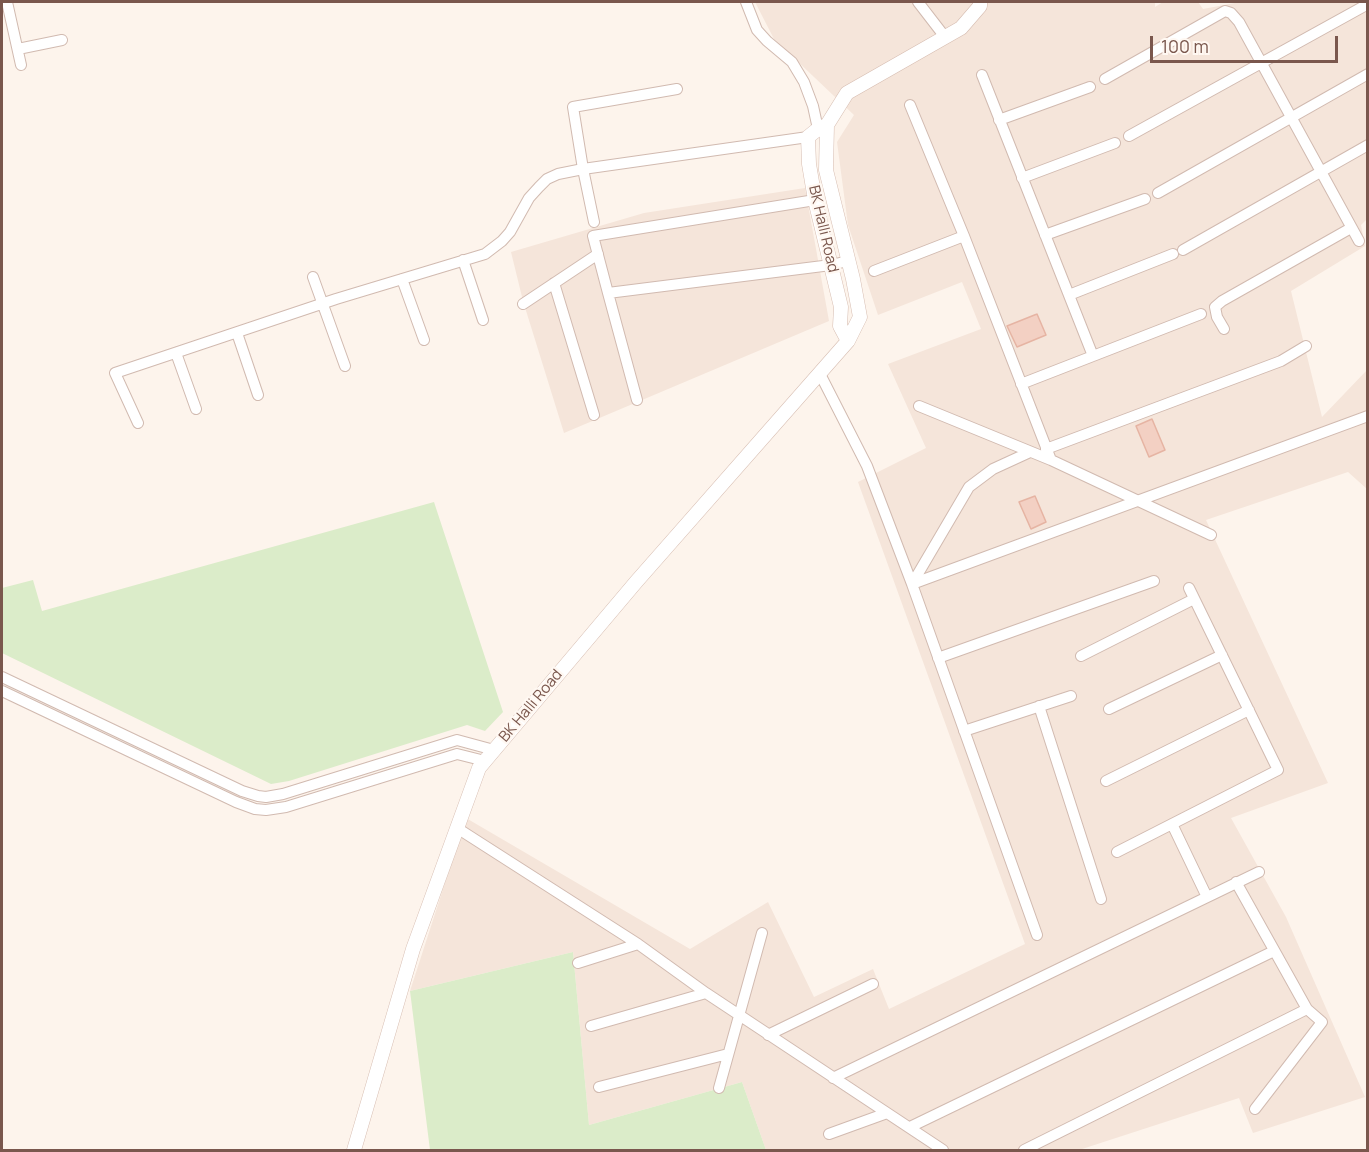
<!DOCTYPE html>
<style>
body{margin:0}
#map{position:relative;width:1369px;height:1152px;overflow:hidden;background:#fdf4ec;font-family:Manrope,sans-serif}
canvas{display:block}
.frame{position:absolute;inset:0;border:3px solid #7a574d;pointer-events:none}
.scale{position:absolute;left:1150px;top:36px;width:188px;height:27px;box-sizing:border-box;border:3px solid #7a574d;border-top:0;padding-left:8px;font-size:18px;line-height:21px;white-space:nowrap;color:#7a574d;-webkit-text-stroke:4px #fff8f2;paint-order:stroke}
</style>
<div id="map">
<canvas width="1369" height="1152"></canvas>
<div class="frame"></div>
<div class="scale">100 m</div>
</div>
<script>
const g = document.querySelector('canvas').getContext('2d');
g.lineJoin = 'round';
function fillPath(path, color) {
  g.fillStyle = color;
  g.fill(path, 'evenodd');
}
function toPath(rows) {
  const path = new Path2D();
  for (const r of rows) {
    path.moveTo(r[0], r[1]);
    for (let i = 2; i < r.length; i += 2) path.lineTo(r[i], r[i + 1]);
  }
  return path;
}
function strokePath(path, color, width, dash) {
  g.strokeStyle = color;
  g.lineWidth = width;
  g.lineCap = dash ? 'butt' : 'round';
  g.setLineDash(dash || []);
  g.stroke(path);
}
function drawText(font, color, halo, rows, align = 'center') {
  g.font = font + ' Manrope,sans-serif';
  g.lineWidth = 4.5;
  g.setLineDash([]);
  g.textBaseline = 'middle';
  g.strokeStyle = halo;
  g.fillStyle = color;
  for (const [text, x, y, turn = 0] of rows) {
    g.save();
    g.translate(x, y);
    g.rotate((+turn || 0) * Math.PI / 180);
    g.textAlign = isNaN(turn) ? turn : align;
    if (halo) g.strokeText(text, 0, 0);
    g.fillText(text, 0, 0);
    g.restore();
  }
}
const residential = toPath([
 [755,2,1155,2,1155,7,1163,2,1198,2,1203,9,1240,2,1367,2,1368,218,1361,225,1365,246,1291,291,1322,417,1367,370,1367,489,1348,472,1206,520,1328,783,1231,818,1286,917,1365,1097,1253,1133,1239,1098,1079,1150,766,1150,742,1082,589,1125,573,952,410,991,466,818,690,949,768,902,814,997,873,969,889,1009,1025,944,858,482,926,448,888,364,981,329,962,282,878,315,848,225,837,142,854,115,774,39],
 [805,188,829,321,564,433,523,301,511,252,644,213]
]);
const green = toPath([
 [434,502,503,712,485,731,467,725,289,781,271,784,2,653,2,588,33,580,42,611],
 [573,952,589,1125,742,1082,766,1150,430,1150,410,991]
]);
const building = toPath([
 [1037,314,1046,335,1017,347,1007,326,1037,314],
 [1152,419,1165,450,1149,457,1136,426,1152,419],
 [1035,496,1046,522,1031,529,1019,502,1035,496]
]);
const street = toPath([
 [7,2,21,65],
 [746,2,757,30,767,41,792,62,804,82,813,106,818,129],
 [918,2,945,37],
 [18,49,62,40],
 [982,75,1093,356],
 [1105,79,1225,11,1231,13,1239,22,1359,241],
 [910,105,964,236,1051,460],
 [999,120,1090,87],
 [1129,136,1368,4],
 [1022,178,1115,143],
 [1158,193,1368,74],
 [594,222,583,169,573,107,677,89],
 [1045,235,1145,199],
 [1183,250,1368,145],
 [463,260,483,320],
 [874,271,964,236],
 [313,277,345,366],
 [402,279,424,340],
 [554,283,594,415],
 [608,293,593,236,815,200],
 [1069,295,1173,254],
 [523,304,598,254],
 [1224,329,1217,317,1215,307,1222,301,1351,228],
 [237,333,258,395],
 [176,353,196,409],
 [819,372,867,466,912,584,1037,935],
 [1021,384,1201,314],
 [637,400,608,293,831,265,848,261],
 [919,406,1051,460,1211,535],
 [138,423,115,373,336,299,485,254,502,241,510,232,529,198,539,187,547,179,558,174,583,169,808,137],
 [1046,449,1281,361,1306,346],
 [912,584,1368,416],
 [912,584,969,487,993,469,1030,452],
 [1081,656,1194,599],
 [938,658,1154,581],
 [2,677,242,791,258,796,266,797,283,794,457,740,494,750],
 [2,691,236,802,255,809,266,810,286,807,457,754,485,761],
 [1039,706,1101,899],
 [1109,709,1222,655],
 [964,731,1071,696],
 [1106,781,1249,710],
 [1172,824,1207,897],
 [457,828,638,944,706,993,943,1150],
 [1117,852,1278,770,1189,588],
 [1236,882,1307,1009,1322,1022,1255,1109],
 [578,963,638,944],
 [591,1026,706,993],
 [768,1035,873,984],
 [833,1078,1259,872],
 [599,1087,728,1054],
 [719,1088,762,933],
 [910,1127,1274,951],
 [829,1134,887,1113],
 [1024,1150,1307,1009]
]);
const secondary = toPath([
 [827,125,818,129,808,137,809,164,815,200,841,307,840,326,848,341],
 [354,1150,413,949,479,768,636,582,848,341,860,317,853,279,826,170,827,125,847,93,961,28,980,6,980,2]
]);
const streetNames = [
 ["BK Halli Road",823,229,77],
 ["BK Halli Road",531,706,-50]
];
fillPath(residential, '#f5e5da');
fillPath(green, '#dbecc9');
fillPath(building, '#f3d0c3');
strokePath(building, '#e6b4a3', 1.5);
strokePath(street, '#d1bab0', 12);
strokePath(secondary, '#d6bcb0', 15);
strokePath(street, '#fff', 10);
strokePath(secondary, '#fff', 14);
drawText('15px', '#7a574d', '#fff8f2', streetNames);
</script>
